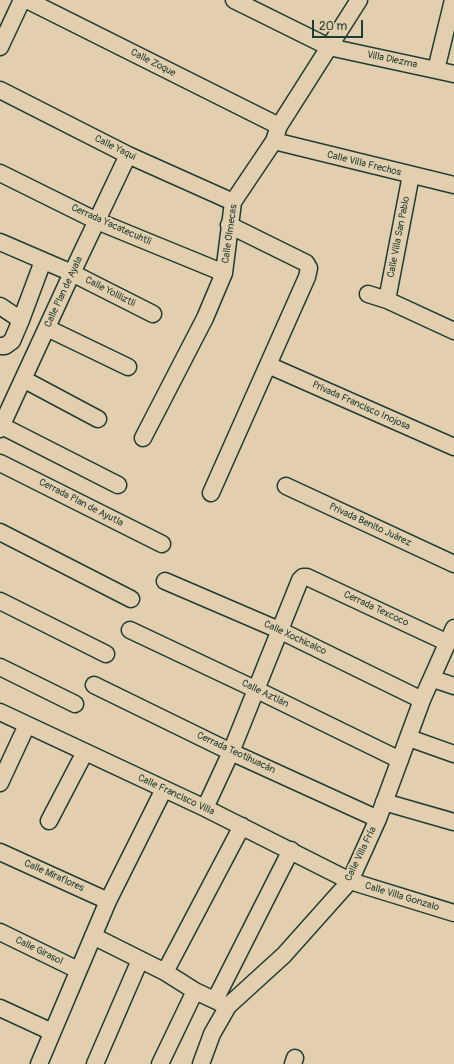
<!DOCTYPE html>
<meta charset="utf-8">
<style>
body{margin:0}
#map{position:relative;width:454px;height:1064px;overflow:hidden;background:#e2cfad;font-family:Pangolin,sans-serif}
canvas{display:block}
.scale{position:absolute;left:312px;top:20px;width:51px;height:18px;box-sizing:border-box;border:2px solid #1f3d34;border-top:0;padding-left:5px;font-size:12px;line-height:14px;white-space:nowrap;color:#1f3d34;-webkit-text-stroke:3px #e2cfad;paint-order:stroke}
</style>
<div id="map">
<canvas width="454" height="1064"></canvas>
<div class="scale">20 m</div>
</div>
<script>
const g = document.querySelector('canvas').getContext('2d');
g.lineJoin = 'round';
function toPath(rows) {
  const path = new Path2D();
  for (const r of rows) {
    path.moveTo(r[0], r[1]);
    for (let i = 2; i < r.length; i += 2) path.lineTo(r[i], r[i + 1]);
  }
  return path;
}
function strokePath(path, color, width, dash) {
  g.strokeStyle = color;
  g.lineWidth = width;
  g.lineCap = dash ? 'butt' : 'round';
  g.setLineDash(dash || []);
  g.stroke(path);
}
function drawText(font, color, halo, rows, align = 'center') {
  g.font = font + ' Pangolin,sans-serif';
  g.lineWidth = 4;
  g.setLineDash([]);
  g.textBaseline = 'middle';
  g.strokeStyle = halo;
  g.fillStyle = color;
  for (const [text, x, y, turn = 0] of rows) {
    g.save();
    g.translate(x, y);
    g.rotate((+turn || 0) * Math.PI / 180);
    g.textAlign = isNaN(turn) ? turn : align;
    if (halo) g.strokeText(text, 0, 0);
    g.fillText(text, 0, 0);
    g.restore();
  }
}
const minor = toPath([
 [27,0,279,126],
 [234,0,329,47,454,74],
 [0,47,22,0],
 [436,70,453,0],
 [0,90,128,155,233,202],
 [274,141,454,185],
 [0,173,97,221,224,273],
 [0,242,72,273,153,314],
 [368,294,387,300,454,331],
 [387,300,411,175],
 [0,306,21,320],
 [47,328,128,367],
 [0,346,5,346,12,341,21,320,43,261],
 [268,365,454,447],
 [23,379,98,419],
 [0,425,118,485],
 [0,429,72,273,128,155],
 [143,438,205,318,224,273,233,202,274,141,279,126,359,0],
 [0,463,162,544],
 [286,486,454,564],
 [211,493,307,277,309,268,306,263,229,225],
 [0,532,131,599],
 [165,581,279,630,422,700],
 [0,601,106,654],
 [130,630,257,690,400,760],
 [0,667,75,704],
 [433,679,454,686],
 [94,685,231,752,378,819],
 [0,712,205,808,350,881,454,913],
 [409,738,454,754],
 [0,783,27,725],
 [384,802,454,822],
 [205,808,231,752,300,580,303,577,307,577,448,643],
 [49,821,85,752],
 [0,852,108,901],
 [0,932,78,970],
 [93,936,165,972,195,991,225,1005],
 [165,972,242,826],
 [215,1000,291,850],
 [0,1008,52,1032],
 [39,1064,108,901,164,789],
 [95,1064,140,960],
 [160,1064,195,991],
 [201,1064,212,1034,228,1006,284,955,350,881,378,819,422,700,454,628],
 [293,1064,295,1058]
]);
const streetNames = [
 ["Villa Diezma",392,60,12],
 ["Calle Zoque",153,63,27],
 ["Calle Yaqui",115,148,26],
 ["Calle Villa Frechos",364,164,14],
 ["Cerrada Yacatecuhtli",111,225,24],
 ["Calle Olmecas",230,234,-82],
 ["Calle Villa San Pablo",399,237,-79],
 ["Calle Plan de Ayala",64,292,-65],
 ["Calle Yoliliztli",110,292,27],
 ["Privada Francisco Inojosa",361,406,24],
 ["Cerrada Plan de Ayutla",81,503,27],
 ["Privada Benito Juárez",370,525,25],
 ["Cerrada Texcoco",376,609,25],
 ["Calle Xochicalco",295,638,25],
 ["Calle Aztlán",265,694,26],
 ["Cerrada Teotihuacán",236,753,25],
 ["Calle Francisco Villa",176,795,25],
 ["Calle Villa Fría",361,854,-64],
 ["Calle Miraflores",54,876,24],
 ["Calle Villa Gonzalo",402,897,17],
 ["Calle Girasol",39,951,26]
];
strokePath(minor, '#1f3d34', 19);
strokePath(minor, '#e2cfad', 16);
drawText('10px', '#1f3d34', '#e2cfad', streetNames);
</script>
